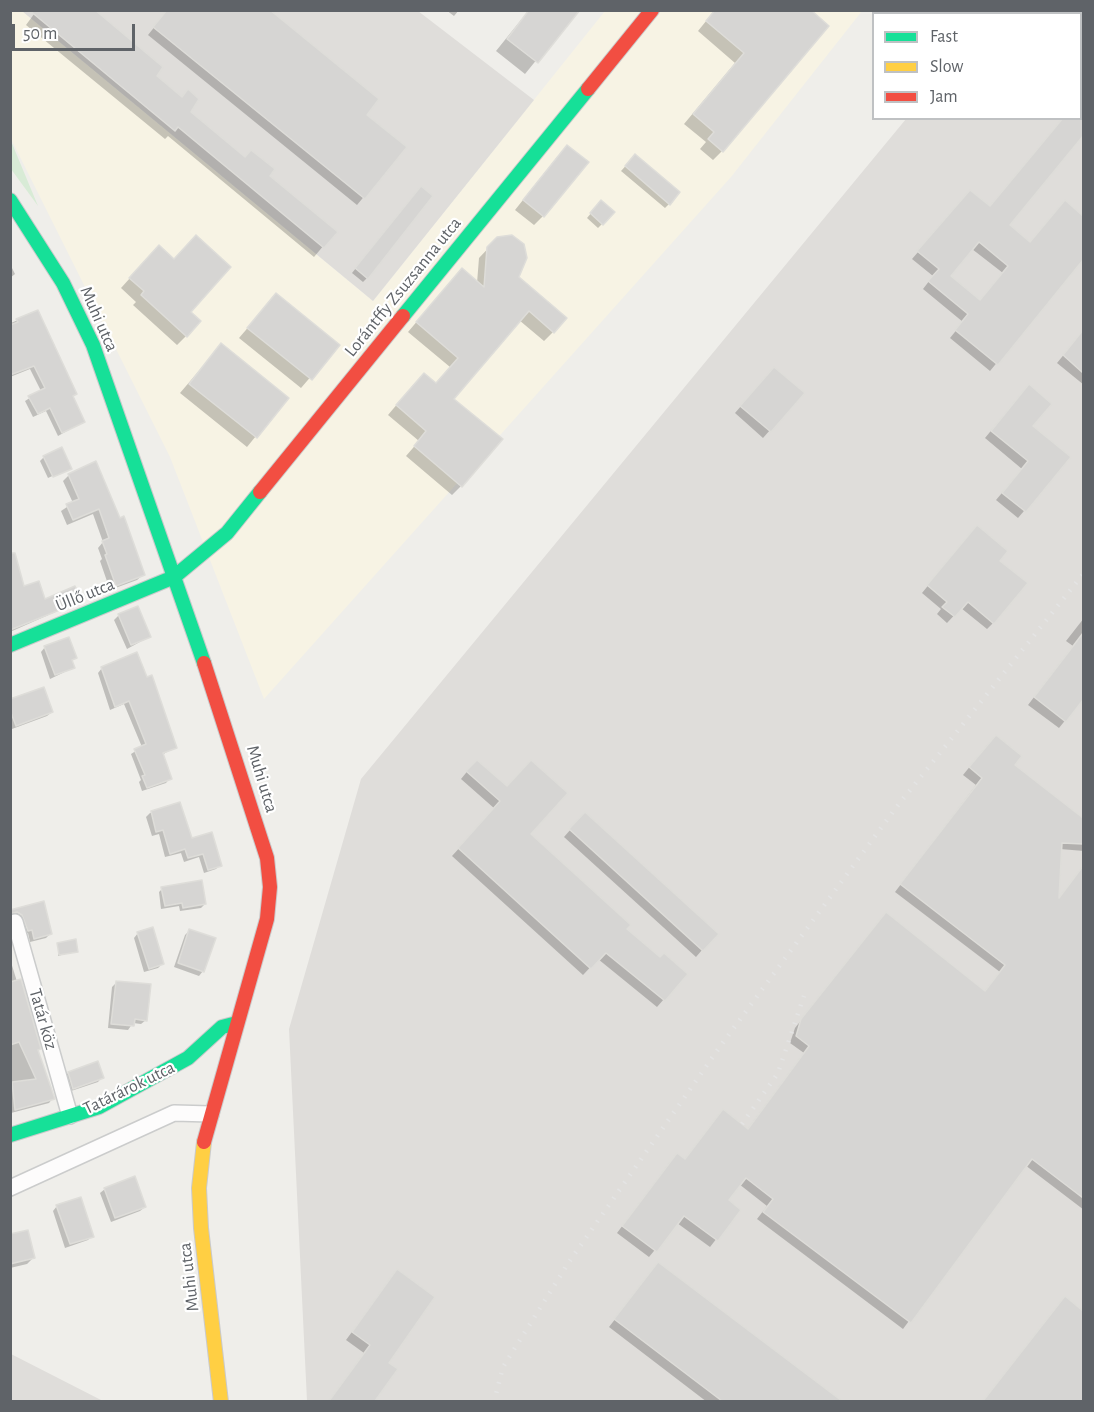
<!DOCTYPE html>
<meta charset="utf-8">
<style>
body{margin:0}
#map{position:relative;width:1094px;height:1412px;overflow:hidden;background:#efeeea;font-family:"Alegreya Sans",sans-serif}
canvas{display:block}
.frame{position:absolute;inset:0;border:12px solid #5f6368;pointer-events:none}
.legend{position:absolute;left:872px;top:12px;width:210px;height:108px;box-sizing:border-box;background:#fff;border:2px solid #bfc1c3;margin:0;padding:8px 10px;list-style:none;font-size:18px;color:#5f6368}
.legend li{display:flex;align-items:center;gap:12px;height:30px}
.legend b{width:30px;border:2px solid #bfc1c3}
.scale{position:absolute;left:12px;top:24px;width:123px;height:27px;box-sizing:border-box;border:3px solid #5f6368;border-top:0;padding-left:8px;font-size:18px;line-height:21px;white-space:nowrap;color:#5f6368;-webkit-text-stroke:4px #fff;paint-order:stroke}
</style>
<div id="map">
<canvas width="1094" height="1412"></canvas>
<div class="frame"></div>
<ul class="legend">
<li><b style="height:8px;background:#16e098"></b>Fast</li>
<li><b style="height:8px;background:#ffcf43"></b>Slow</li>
<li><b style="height:8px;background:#f24e42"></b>Jam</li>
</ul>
<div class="scale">50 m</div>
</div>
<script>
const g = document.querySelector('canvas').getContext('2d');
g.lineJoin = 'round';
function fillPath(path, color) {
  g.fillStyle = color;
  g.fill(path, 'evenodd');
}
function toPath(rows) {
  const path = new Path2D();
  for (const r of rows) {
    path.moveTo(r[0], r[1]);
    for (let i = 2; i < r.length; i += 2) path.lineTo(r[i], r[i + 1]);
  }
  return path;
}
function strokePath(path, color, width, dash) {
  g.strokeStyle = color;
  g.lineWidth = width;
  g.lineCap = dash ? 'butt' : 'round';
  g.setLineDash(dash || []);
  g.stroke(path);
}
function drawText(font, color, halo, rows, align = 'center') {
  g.font = font + ' "Alegreya Sans",sans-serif';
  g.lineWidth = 4.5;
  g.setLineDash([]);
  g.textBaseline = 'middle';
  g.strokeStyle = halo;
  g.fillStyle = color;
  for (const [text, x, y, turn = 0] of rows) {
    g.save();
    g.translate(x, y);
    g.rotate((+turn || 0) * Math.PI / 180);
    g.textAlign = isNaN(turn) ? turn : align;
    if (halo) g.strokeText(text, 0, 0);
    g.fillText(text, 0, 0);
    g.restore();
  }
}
const commercial = toPath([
 [11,11,22,11,373,301,605,11,862,11,731,177,264,699,170,457,11,139]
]);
const industrial = toPath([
 [996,10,1083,11,1083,1401,307,1401,289,1029,361,779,906,119,1080,118,1080,14,993,13],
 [22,11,418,11,534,100,373,301],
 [10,1354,11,1354,103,1401,11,1401]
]);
const green = toPath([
 [11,141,38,206,11,169]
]);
const shadow = toPath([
 [37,10,154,76,181,98,189,112,335,232,314,257,168,136,165,139,26,25],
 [168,10,365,115,405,147,357,205,148,35],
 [446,10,459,10,454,16],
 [529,10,577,10,525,74,496,51],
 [715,10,801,10,722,151,713,160,700,149,706,142,684,124,735,63,698,31],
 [1084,74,1084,134,1007,225,1029,244,1065,202,1084,218,1084,257,990,371,950,338,963,322,923,289,933,276,912,259,964,199,990,208,1080,118,1080,78],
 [972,249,1003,273,980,301,949,277],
 [558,156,543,216,534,225,515,210],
 [631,160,669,204,665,208,621,171],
 [417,192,367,278,363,282,352,273],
 [597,206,602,224,598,228,587,218],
 [498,238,517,278,553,332,544,341,519,320,452,399,461,486,452,495,406,456,419,441,388,415,415,383,435,384,450,367,408,332,453,279,477,283,479,258],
 [150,256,189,312,186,336,177,345,133,305,136,302,121,288],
 [10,264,15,274,10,278],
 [276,295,338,345,301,388,239,338],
 [37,312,83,422,58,436,46,411,33,417,25,401,41,391,30,369,10,377,11,323],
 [1084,330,1084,385,1057,363],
 [221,345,287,398,247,447,180,393],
 [767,376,802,394,763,438,735,413],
 [1022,393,1031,427,1069,458,1018,518,996,500,1022,469,985,438],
 [44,457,70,468,48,478,40,461],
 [95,463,143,575,137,580,110,590,100,561,102,559,98,548,103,542,93,514,67,525,61,511,73,503,63,481,69,475],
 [970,534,998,561,993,623,987,629,961,608,947,623,937,614,941,609,922,593],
 [10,578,44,601,80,601,10,632],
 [119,615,149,637,127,649,114,620],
 [1084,618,1084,697,1059,728,1028,705,1073,646,1066,641],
 [45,647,75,658,71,662,73,668,50,679,41,652],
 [102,668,175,747,162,755,170,778,166,783,142,791,139,782,141,780,131,754,142,747,124,704,110,710,98,673],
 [10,701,52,712,47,716,12,729],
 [989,743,1013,765,1084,819,1084,851,1060,849,1057,900,1084,867,1084,1210,1025,1165,903,1329,757,1219,767,1206,739,1184,727,1201,739,1210,710,1247,677,1223,649,1257,617,1233,670,1162,684,1160,723,1111,747,1130,804,1053,790,1043,795,1028,879,921,984,992,1000,972,895,892,976,785,963,775],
 [470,768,507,788,529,834,625,929,660,959,686,974,657,1007,598,959,583,975,452,856,495,809,461,779],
 [179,804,191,840,220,865,216,869,204,873,199,857,184,862,181,853,165,857,159,834,152,836,146,817,150,813],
 [578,821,702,950,696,957,564,837],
 [162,889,205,904,201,908,180,911,179,906,161,909,159,892],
 [43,903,50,934,46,938,30,942,28,933,23,935,10,917,10,912],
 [189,931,203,971,199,976,174,967,185,935],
 [138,933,163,963,158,968,144,972,134,938],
 [58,944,77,951,58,956],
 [10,959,53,1098,49,1103,11,1113],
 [117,982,146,1020,141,1024,133,1023,128,1030,108,1028,112,987],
 [68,1073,102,1077,98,1082,68,1092,64,1078],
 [105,1189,145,1207,140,1211,111,1222,100,1193],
 [57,1206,92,1236,88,1240,65,1248,53,1211],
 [10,1236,34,1257,27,1264,10,1268],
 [658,1264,839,1402,707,1402,609,1327],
 [397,1271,387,1363,374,1400,329,1402,364,1353,346,1340],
 [1065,1298,1084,1312,1084,1402,983,1402]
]);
const building = toPath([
 [29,10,95,10,163,67,157,76,182,97,188,89,199,99,191,112,245,157,251,150,275,169,270,176,338,232,324,248,178,127,175,131,29,10],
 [167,10,270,10,379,99,367,115,407,147,365,199,153,27,167,10],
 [529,10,580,10,538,63,507,39,529,10],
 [715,10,811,10,829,26,723,152,708,139,714,132,693,114,744,53,706,21,715,10],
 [1063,118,1083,118,1083,136,1010,225,1030,242,1065,200,1083,216,1083,260,998,365,955,330,968,314,928,281,939,269,917,251,970,190,990,206,1063,118],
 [979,242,1008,266,980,300,951,276,979,242],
 [567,145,589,162,544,217,523,200,567,145],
 [635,154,680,192,670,205,625,166,635,154],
 [421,186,433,196,368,279,355,268,421,186],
 [601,200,615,212,603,225,590,213,601,200],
 [196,235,231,267,191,312,201,321,187,337,141,295,144,291,129,278,159,245,174,259,196,235],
 [512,235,524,244,527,258,519,277,567,318,554,333,529,311,454,399,503,439,462,487,414,446,426,431,396,405,424,373,436,383,458,358,416,322,462,268,484,287,487,247,497,237,512,235],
 [276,293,340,345,312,380,247,328,276,293],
 [38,310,77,394,73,396,85,422,62,433,50,408,38,414,28,396,45,388,34,366,10,375,10,325,18,322,16,319,38,310],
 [1083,330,1083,373,1063,355,1083,330],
 [221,343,289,398,257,438,189,384,221,343],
 [774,367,805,393,771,432,740,406,774,367],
 [1029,384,1052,404,1033,426,1071,457,1026,512,1002,493,1028,461,991,431,1029,384],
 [62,447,72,469,53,477,43,456,62,447],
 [96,461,120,518,124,516,145,575,116,586,105,555,107,554,102,541,109,538,99,509,73,520,66,504,79,499,68,474,96,461],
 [977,525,1008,551,1000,561,1028,583,994,624,968,602,955,617,942,607,947,602,927,585,977,525],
 [10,553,15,553,24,586,39,581,45,599,75,586,82,601,10,630,10,553],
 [138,606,151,637,131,645,118,614,138,606],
 [1083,633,1083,700,1066,722,1034,697,1083,633],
 [69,637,77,658,72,660,75,668,55,675,44,646,69,637],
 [137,652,147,677,152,675,177,748,163,753,172,779,147,788,142,776,145,775,134,749,146,744,129,701,115,707,101,667,137,652],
 [44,687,53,712,16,726,10,710,10,699,44,687],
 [996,735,1022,756,1015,765,1083,818,1083,844,1062,843,1059,898,1083,866,1083,1198,1032,1159,911,1323,763,1212,773,1199,746,1178,729,1200,741,1210,718,1241,684,1216,657,1252,622,1226,677,1153,685,1159,723,1109,748,1129,809,1046,796,1036,801,1019,886,912,985,991,1005,965,900,884,982,778,969,767,996,735],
 [477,760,507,786,531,760,568,793,531,834,631,925,627,929,660,957,664,953,688,974,665,1001,606,953,591,969,458,848,500,801,466,771,477,760],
 [180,802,192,838,212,832,222,866,208,870,203,854,188,858,185,849,170,854,163,830,156,832,151,811,180,802],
 [585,812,719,934,703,951,569,829,585,812],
 [202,880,206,904,183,908,182,903,165,906,161,887,202,880],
 [44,901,52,934,34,939,32,930,28,931,22,915,17,912,10,914,10,910,44,901],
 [153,927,164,964,149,969,137,932,153,927],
 [189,929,216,938,204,972,178,963,189,929],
 [76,939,78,952,59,955,57,943,76,939],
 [21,979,41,1049,38,1050,55,1099,15,1110,12,1082,36,1079,19,1042,10,1045,10,982,21,979],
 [116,981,151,984,147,1021,135,1019,134,1026,111,1024,116,981],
 [98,1061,104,1078,73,1089,68,1072,98,1061],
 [135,1176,146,1207,115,1218,104,1188,135,1176],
 [81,1197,94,1237,70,1244,56,1205,81,1197],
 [28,1230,35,1258,10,1264,10,1234,28,1230],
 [658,1262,842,1401,722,1401,614,1319,658,1262],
 [397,1269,435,1297,389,1363,398,1369,375,1401,329,1401,370,1345,352,1332,397,1269],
 [1065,1296,1083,1311,1083,1401,983,1401,1065,1296]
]);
const street = toPath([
 [15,922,70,1116],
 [10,1188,174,1113,211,1114]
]);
const fast = toPath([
 [10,200,63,283,93,345,204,663],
 [403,316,588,89],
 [10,645,174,577,227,533,260,492],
 [10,1135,99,1107,188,1058,222,1027,237,1023]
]);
const slow = toPath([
 [204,1142,199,1188,201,1228,221,1402]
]);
const jam = toPath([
 [588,89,652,10],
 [260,492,403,316],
 [204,1142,267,919,270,887,267,858,204,663]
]);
const rail = toPath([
 [742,1124,778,1073,804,996],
 [494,1402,503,1367,569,1262,719,1048,895,809,1084,573]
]);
const streetNames = [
 ["Lorántffy Zsuzsanna utca",403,287,-51],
 ["Muhi utca",99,319,66],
 ["Üllő utca",85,595,-22],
 ["Muhi utca",262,779,73],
 ["Tatár köz",43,1019,74],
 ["Tatárárok utca",129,1088,-26],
 ["Muhi utca",189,1277,-97]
];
fillPath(commercial, '#f7f3e4');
fillPath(industrial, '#dfddda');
fillPath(green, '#d8ebd6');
fillPath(shadow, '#0003');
fillPath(building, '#d6d5d3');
strokePath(building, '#deddd9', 1.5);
strokePath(street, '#cbcccc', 18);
strokePath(fast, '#cacacb', 16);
strokePath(slow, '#cacacb', 16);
strokePath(jam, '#cacacb', 16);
strokePath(street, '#fdfcfc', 15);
strokePath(fast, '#16e098', 14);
strokePath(slow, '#ffcf43', 14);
strokePath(jam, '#f24e42', 14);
strokePath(rail, '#e4e4e4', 4.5, [1.5, 8]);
drawText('18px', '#5f6368', '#fff', streetNames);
</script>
